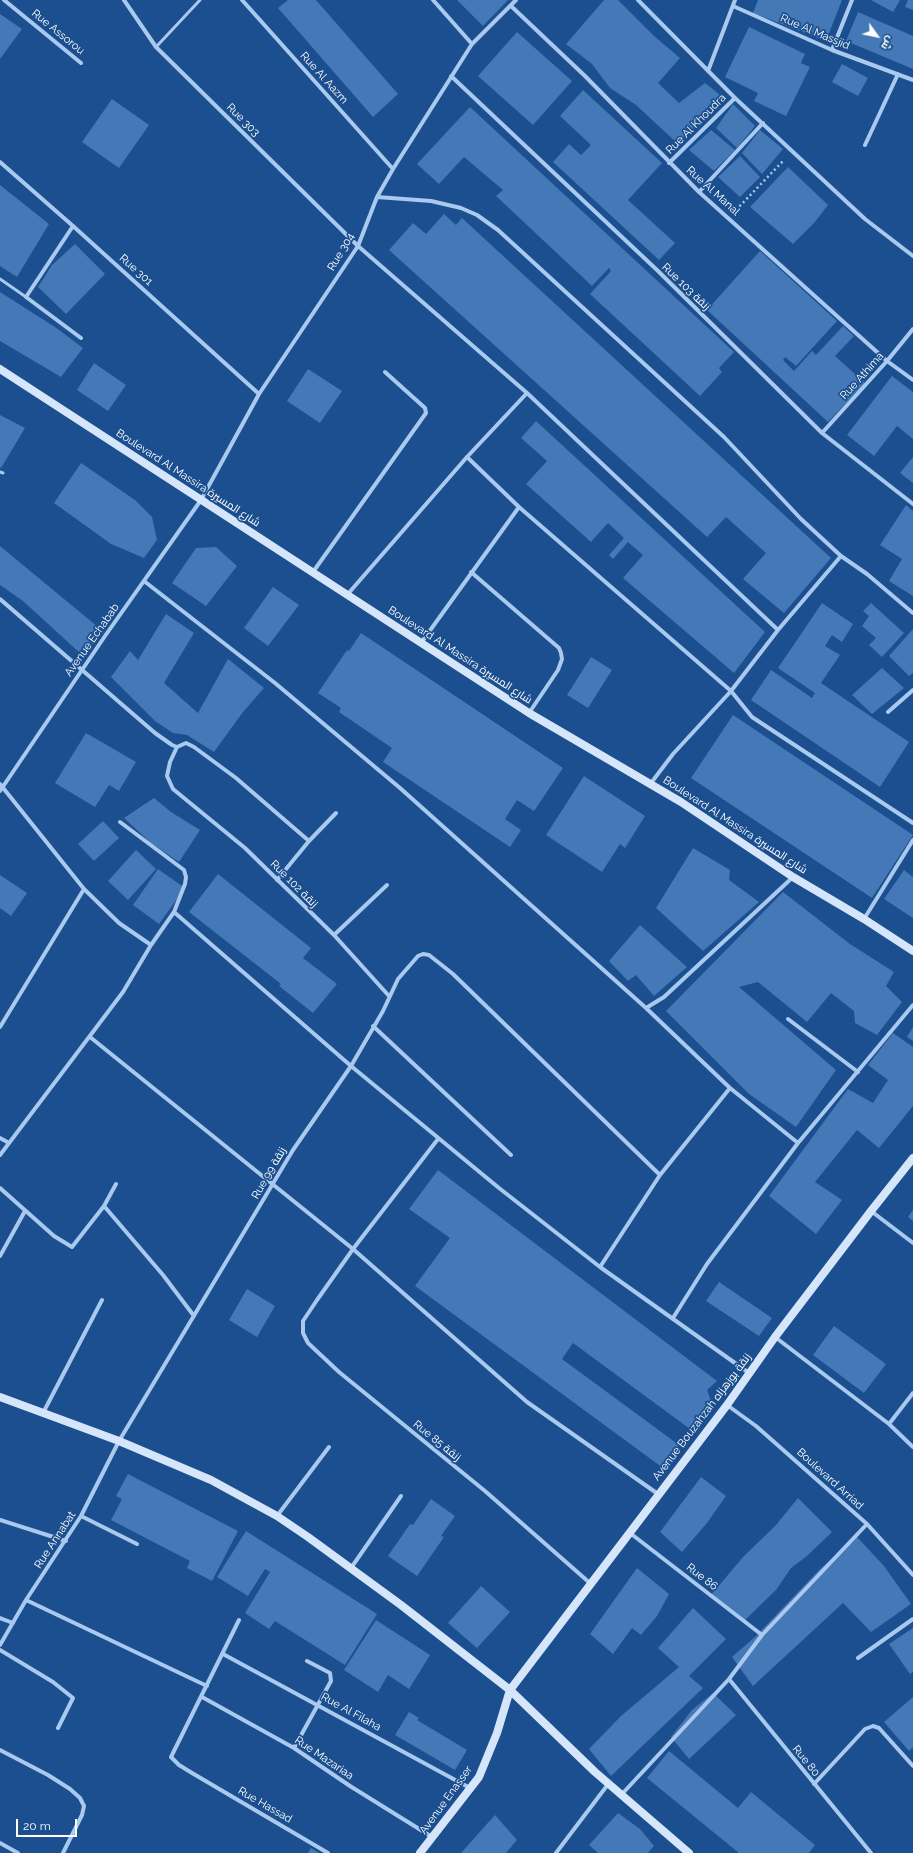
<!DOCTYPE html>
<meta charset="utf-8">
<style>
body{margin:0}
#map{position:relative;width:913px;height:1853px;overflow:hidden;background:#1b4f8f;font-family:Raleway,Cairo,sans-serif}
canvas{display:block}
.north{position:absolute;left:857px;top:16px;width:40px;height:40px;-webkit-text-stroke:3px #1b4f8f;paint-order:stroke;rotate:123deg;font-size:11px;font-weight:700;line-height:16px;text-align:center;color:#fff}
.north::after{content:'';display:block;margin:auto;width:14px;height:18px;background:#fff;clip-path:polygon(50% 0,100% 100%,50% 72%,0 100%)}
.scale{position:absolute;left:16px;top:1819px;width:61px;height:18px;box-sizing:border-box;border:2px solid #fff;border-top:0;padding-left:5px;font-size:12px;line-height:14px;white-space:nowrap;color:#fff;-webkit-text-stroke:3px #1b4f8f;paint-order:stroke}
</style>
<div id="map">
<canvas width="913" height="1853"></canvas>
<div class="north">ش</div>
<div class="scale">20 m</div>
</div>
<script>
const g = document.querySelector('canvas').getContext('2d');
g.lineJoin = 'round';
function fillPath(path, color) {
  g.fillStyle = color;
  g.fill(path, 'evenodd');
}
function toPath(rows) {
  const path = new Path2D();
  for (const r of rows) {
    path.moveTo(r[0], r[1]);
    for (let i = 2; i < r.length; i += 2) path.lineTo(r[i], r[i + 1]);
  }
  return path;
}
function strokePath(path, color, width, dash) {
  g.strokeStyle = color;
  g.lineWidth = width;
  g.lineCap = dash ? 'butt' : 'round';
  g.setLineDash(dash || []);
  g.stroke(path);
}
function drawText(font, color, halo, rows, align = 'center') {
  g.font = font + ' Raleway,Cairo,sans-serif';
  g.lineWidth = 3.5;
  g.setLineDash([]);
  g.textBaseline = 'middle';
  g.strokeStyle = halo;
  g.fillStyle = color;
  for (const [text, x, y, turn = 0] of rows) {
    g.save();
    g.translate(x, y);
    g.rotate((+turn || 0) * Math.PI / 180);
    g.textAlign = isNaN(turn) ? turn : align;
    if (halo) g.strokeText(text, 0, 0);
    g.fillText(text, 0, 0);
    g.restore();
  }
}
const building = toPath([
 [288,0,316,0,398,94,373,117,278,8],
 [457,0,508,0,483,26],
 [604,0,618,0,654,36,680,58,658,83,679,103,705,83,724,98,678,144,636,105,610,88,592,64,566,44],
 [758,0,842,0,826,41,753,13],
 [871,0,900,0,893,12],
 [908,0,913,0,913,10,905,7],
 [858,12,913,36,913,69,846,41],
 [0,14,22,29,0,59],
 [749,27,805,54,801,63,810,67,786,116,754,101,758,93,725,77],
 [517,32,572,81,533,125,478,76],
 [842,64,868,78,858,96,832,82],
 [583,90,662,163,628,200,675,243,659,260,553,162,569,144,581,155,591,145,560,116],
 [112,99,149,125,119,168,82,142],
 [733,104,755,126,737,148,716,128],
 [470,107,734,352,719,368,722,372,700,396,590,294,611,271,609,268,592,286,496,196,503,190,464,157,439,184,417,164],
 [711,130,735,150,714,171,689,150],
 [760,130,783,149,762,174,742,153],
 [740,156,760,177,740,197,718,177],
 [788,167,828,205,814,223,793,244,750,207],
 [0,185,49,224,17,277,0,266],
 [444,214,456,225,462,218,831,558,784,613,743,579,766,553,726,517,707,537,389,250,413,223,426,234],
 [75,244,105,274,66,314,38,287,52,265],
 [760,251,837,321,796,366,785,357,783,360,794,371,812,351,816,355,843,326,854,336,835,356,865,383,828,422,707,310],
 [0,292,55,327,83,348,61,377,0,341],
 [94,363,126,385,108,411,77,390],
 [308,369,342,391,320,423,287,401],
 [892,376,913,392,913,439,897,426,874,456,847,435],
 [0,415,25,428,1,468,0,467],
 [536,421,765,632,734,673,623,578,643,555,628,542,613,559,609,555,624,538,608,523,591,542,526,484,547,461,521,438],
 [913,457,913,483,900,473],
 [81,463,135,500,152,517,157,540,144,558,111,544,54,503],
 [906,505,913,511,913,596,889,581,902,559,880,545],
 [0,546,104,632,82,655,23,601,0,585],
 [216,547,237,566,206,606,172,583,196,548],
 [273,587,299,605,268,646,244,628],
 [822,603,853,624,842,642,832,635,825,646,840,655,821,683,909,742,880,787,751,700,771,670,812,698,815,693,778,668],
 [871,603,904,633,882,657,869,645,876,638,862,626,869,616,863,611],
 [166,614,194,633,164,683,198,713,228,659,264,688,243,712,214,752,187,735,173,733,155,721,111,677,130,651,138,660],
 [913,629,913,673,909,676,889,656],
 [361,633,563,768,534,811,517,800,505,819,521,830,510,847,383,762,392,748,339,712,341,708,318,693,347,650,349,651],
 [591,657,612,670,588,708,567,695],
 [882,668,904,688,872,714,852,695],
 [733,715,913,835,872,898,691,778],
 [86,733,136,762,119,791,109,785,95,807,55,783],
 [584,776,645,816,625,848,620,844,602,872,546,835],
 [154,798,171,812,200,830,179,862,151,843,124,818],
 [103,821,119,838,94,861,78,844],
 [693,848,730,870,729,880,759,902,703,951,656,908],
 [136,850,156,869,128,900,108,881],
 [158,869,185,888,159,924,133,905],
 [904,870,913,877,913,918,884,899],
 [218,874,311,948,303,958,337,984,313,1013,279,986,281,984,189,912],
 [0,875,27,893,11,916,0,908],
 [783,892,850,944,894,972,886,986,902,1002,877,1035,855,1023,854,1011,831,993,807,1022,758,982,739,987,836,1070,796,1127,749,1094,666,1011],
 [640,925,687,967,654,996,636,975,628,981,609,961],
 [913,1027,913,1041,907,1037],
 [893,1033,913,1047,913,1106,879,1148,857,1130,815,1182,842,1200,816,1234,769,1196,848,1089,873,1103,888,1080,868,1065],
 [438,1170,717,1381,707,1390,711,1401,690,1429,573,1343,562,1359,679,1445,663,1468,415,1286,450,1238,409,1209],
 [913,1210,913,1221,908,1217],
 [719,1282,772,1318,759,1336,706,1301],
 [247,1289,275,1306,257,1337,229,1320],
 [834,1326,886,1364,864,1393,813,1355],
 [128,1474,238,1531,212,1581,187,1568,190,1561,111,1520,122,1499,116,1496],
 [701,1477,726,1496,707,1523,682,1552,660,1532],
 [798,1498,832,1532,807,1556,791,1568,776,1590,745,1620,711,1595,743,1557,776,1525],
 [431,1499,455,1516,441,1536,444,1537,417,1576,388,1556,410,1524,413,1525],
 [246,1531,377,1614,345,1665,275,1621,269,1629,245,1613,270,1572,265,1569,248,1596,217,1577],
 [857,1537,884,1566,911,1604,871,1632,843,1603,753,1686,732,1657,755,1637,820,1569],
 [637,1568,669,1594,657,1616,641,1635,632,1628,613,1654,590,1634],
 [481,1586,510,1612,477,1648,448,1623],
 [693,1608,726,1639,689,1676,703,1688,611,1776,589,1749,621,1716,679,1667,658,1648],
 [376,1620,430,1655,409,1689,388,1675,378,1692,344,1670],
 [913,1628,913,1672,910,1674,889,1644],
 [713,1693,736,1715,689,1759,671,1737,692,1710],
 [913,1697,913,1747,909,1751,884,1722],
 [409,1712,419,1718,417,1720,467,1750,455,1770,395,1735],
 [669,1751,738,1808,751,1792,815,1845,809,1853,739,1853,647,1778],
 [618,1813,640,1829,654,1846,648,1853,598,1853,589,1845],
 [495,1815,517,1840,506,1853,461,1853],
 [311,1848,319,1853,308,1853]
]);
const path = toPath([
 [736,210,784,160]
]);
const lane = toPath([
 [156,47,200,0],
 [0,279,26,297],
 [0,472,3,473]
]);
const street = toPath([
 [4,0,81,63],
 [124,0,156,47,358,246,527,393,778,630],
 [242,0,393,169],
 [433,0,472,44],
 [638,0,735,98,865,219,913,256],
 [511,6,585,76,699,192,887,361,913,380],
 [733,6,832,50,913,80],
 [832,50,852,0],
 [708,71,735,0],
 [451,76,657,270,822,433,913,504],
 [865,145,898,74],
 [0,162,73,226,259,394],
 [669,163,735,98],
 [699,192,763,123],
 [377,197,431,201,461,208,477,215,498,230,724,437,801,519,841,556,867,574,913,613],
 [73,226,26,297,81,338],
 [822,433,887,361,913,329],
 [467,457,519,507,731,691,752,717,913,823],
 [313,572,426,413,425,408,385,372],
 [471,572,559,648,561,653,562,659,558,670,529,713],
 [144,581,275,683,400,788,646,1008,730,1088,798,1143],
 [347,595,467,457,527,393],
 [0,599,155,733,172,745,177,747,186,743,194,747,236,778,309,841],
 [421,643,519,507],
 [888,712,913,690],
 [177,747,170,762,167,776,173,789,245,848,334,935,389,996],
 [651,783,673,754,731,691,778,630,841,556],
 [0,784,84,889,119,923,151,945],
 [0,791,105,636,201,500,259,394,358,246,377,197,393,169,472,44,516,0],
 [277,880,309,841,336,813],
 [174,912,351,1066,499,1188,600,1267,749,1373],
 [864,919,913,840],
 [334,935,387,885],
 [646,1008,664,997,793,877],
 [788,1019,858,1072],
 [373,1026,511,1155],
 [0,1027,84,889],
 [90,1037,353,1249,527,1402,658,1494],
 [0,1138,9,1143],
 [438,1139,353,1249,317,1300,303,1321,303,1333,308,1343,339,1372,485,1491,591,1584],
 [0,1155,123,992,151,945,174,912,185,884,186,877,184,870,120,822],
 [0,1188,54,1236,72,1247,104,1206,116,1184],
 [104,1206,163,1275,194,1316],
 [871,1211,913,1243],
 [0,1256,25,1211],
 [600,1267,660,1175,730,1088],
 [673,1318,707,1264,798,1143,913,1005],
 [775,1337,889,1424,913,1447],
 [727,1405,756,1426,867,1524,913,1575],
 [43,1413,102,1300],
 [889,1424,913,1393],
 [81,1516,137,1544],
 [277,1516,329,1447],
 [0,1520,66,1541],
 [630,1533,762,1635],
 [351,1568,401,1496],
 [26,1600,207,1686],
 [0,1618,13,1623],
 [239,1620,171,1757,179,1765,192,1773,328,1853],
 [0,1645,26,1600,81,1516,119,1441,293,1150,351,1066,383,1011,398,979,418,956,423,954,429,955,453,974,660,1175],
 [0,1650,53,1682,73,1698,58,1728],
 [223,1654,470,1788],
 [858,1658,913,1619],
 [729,1679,871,1853],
 [202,1697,294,1748,350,1786,432,1837],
 [294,1748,331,1681,330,1673,307,1661],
 [0,1750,48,1775,70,1789,80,1798,84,1806,82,1815,63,1853],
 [814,1784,865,1729,873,1726,879,1728,913,1766],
 [622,1794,729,1679,762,1635,867,1524],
 [0,1843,18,1853],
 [556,1853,609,1783]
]);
const secondary = toPath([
 [0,369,529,713,681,802,793,877,864,919,913,951],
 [0,1397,119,1441,211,1480,277,1516,308,1537,401,1605,510,1690,595,1772,689,1853],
 [420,1853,479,1777,497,1733,510,1690,727,1405,775,1337,871,1211,913,1158]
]);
const streetNames = [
 ["Rue Assorou",58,32,39],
 ["Rue Al Massjid",815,32,23],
 ["Rue Al Aazm",324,78,48],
 ["Rue 303",243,120,45],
 ["Rue Al Khoudra",696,124,-45],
 ["Rue Al Manal",713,191,42],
 ["Rue 304",341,252,-59],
 ["Rue 301",136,270,42],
 ["Rue 103 زنقة",686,287,44],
 ["Rue Athima",862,376,-48],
 ["Boulevard Al Massira شارع المسيرة",188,478,33],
 ["Avenue Echabab",92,640,-55],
 ["Boulevard Al Massira شارع المسيرة",460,655,33],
 ["Boulevard Al Massira شارع المسيرة",735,825,33],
 ["Rue 102 زنقة",294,884,45],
 ["Rue 99 زنقة",269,1173,-60],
 ["Avenue Bouzahzah زنقة بوزهزاه",702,1417,-53],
 ["Rue 85 زنقة",437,1441,39],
 ["Boulevard Arriad",830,1479,42],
 ["Rue Annabat",55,1540,-57],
 ["Rue 86",702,1577,38],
 ["Rue Al Filaha",351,1712,29],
 ["Rue Mazariaa",324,1758,34],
 ["Rue 80",806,1761,51],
 ["Avenue Enasser",446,1800,-54],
 ["Rue Hassad",265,1805,30]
];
fillPath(building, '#4478b7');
strokePath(path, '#a9c9ee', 2.5, [2, 3]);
strokePath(lane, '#a9c9ee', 3);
strokePath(street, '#a9c9ee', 4);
strokePath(secondary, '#d6e6fa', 8);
drawText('11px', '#fff', '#1b4f8f', streetNames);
</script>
